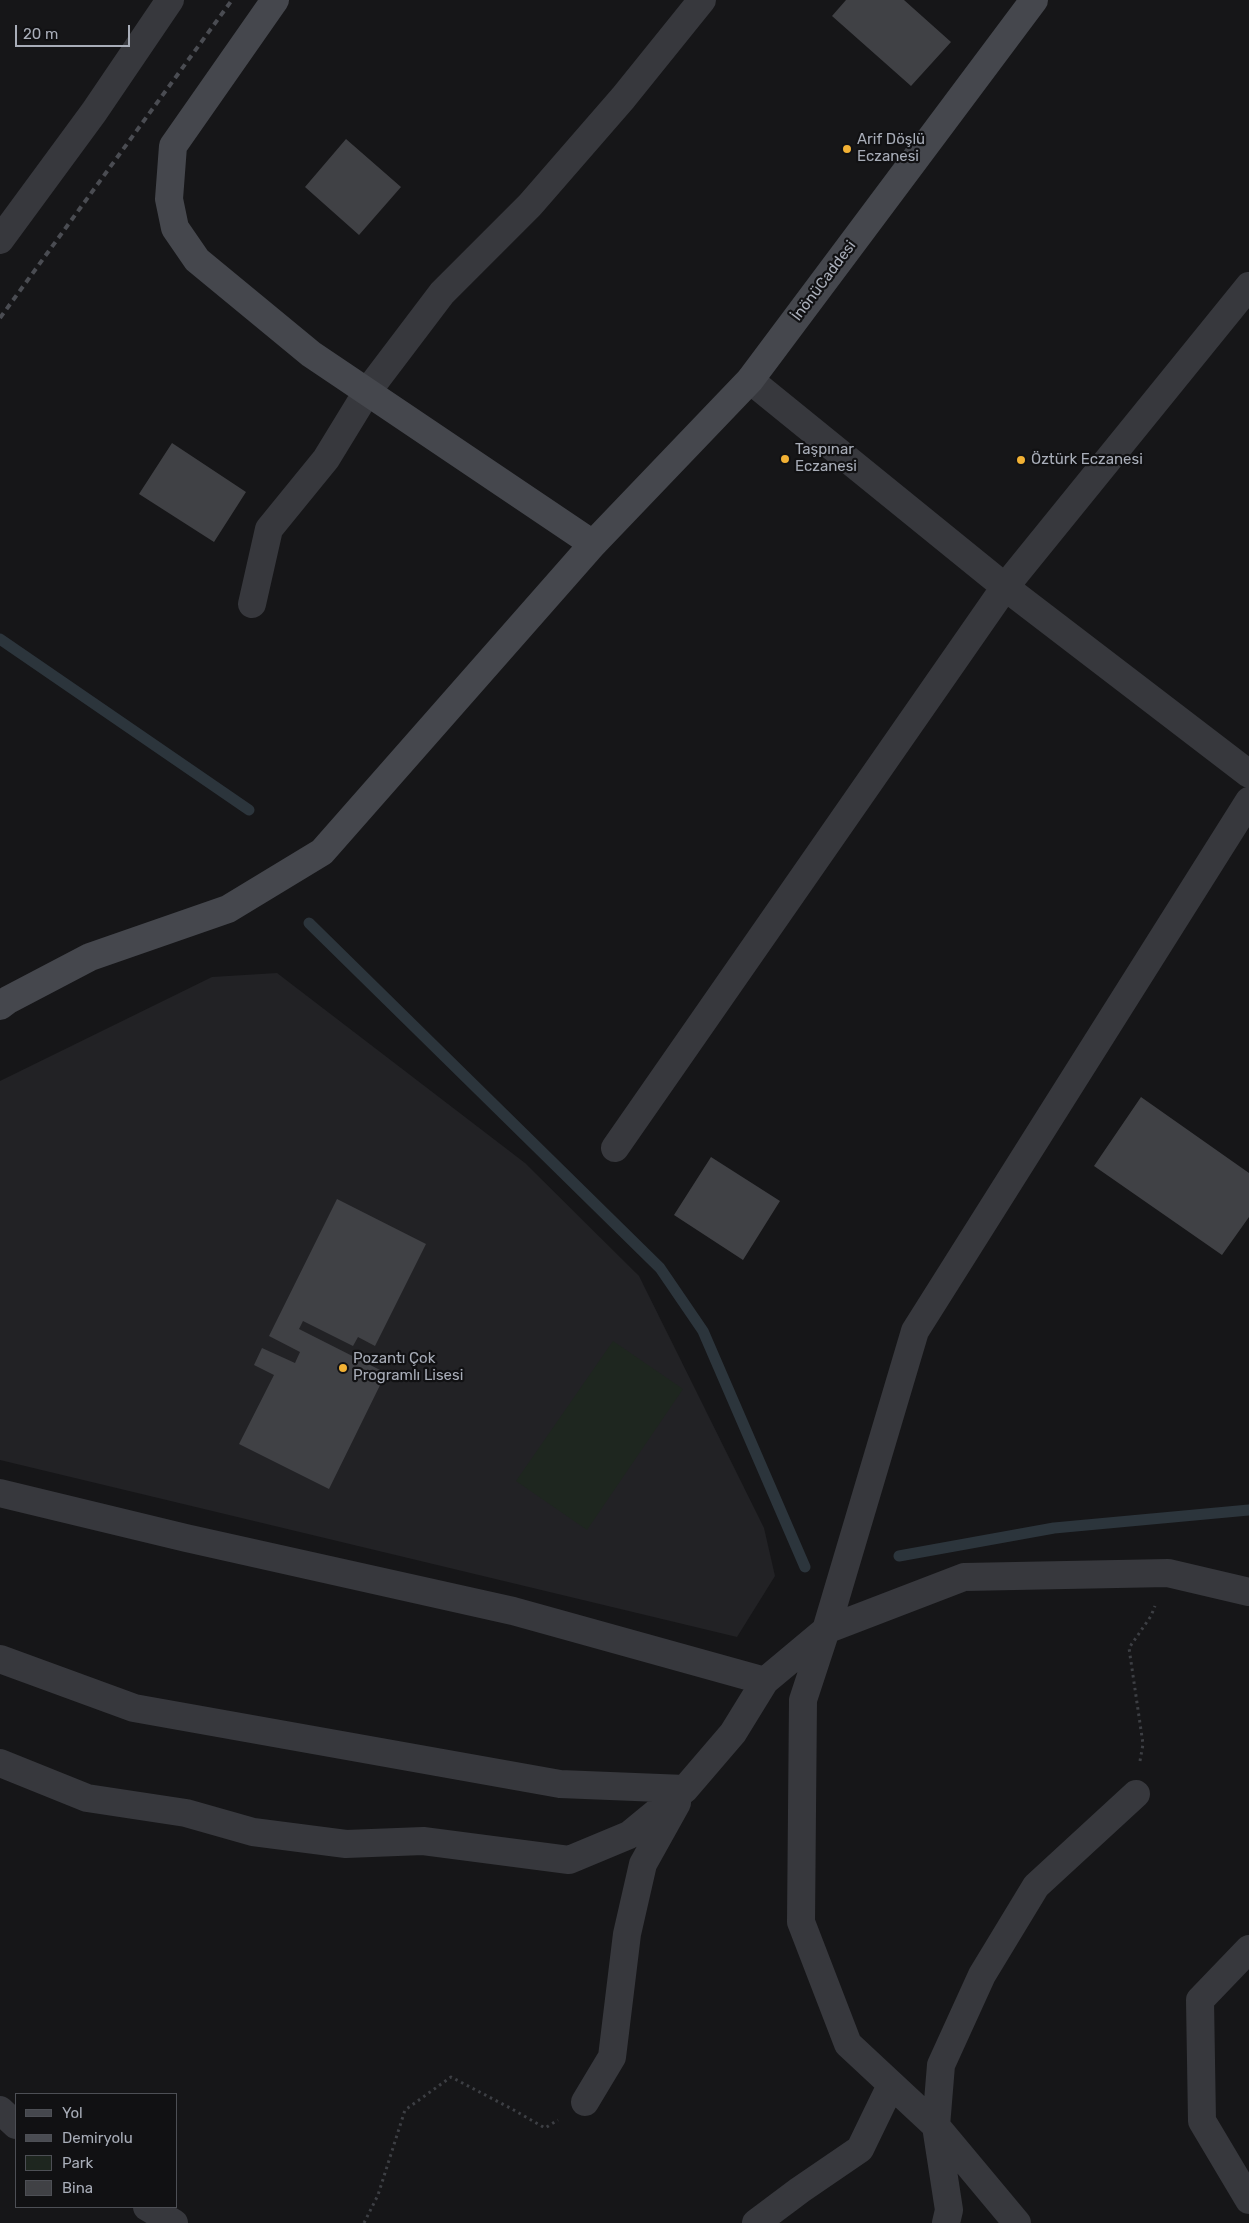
<!DOCTYPE html>
<meta charset="utf-8">
<style>
body{margin:0}
#map{position:relative;width:1249px;height:2223px;overflow:hidden;background:#161618;font-family:Rubik,sans-serif}
canvas{display:block}
.legend{position:absolute;left:15px;top:2093px;width:162px;height:115px;box-sizing:border-box;background:#111113;border:1px solid #4d4f55;margin:0;padding:6px 9px;list-style:none;font-size:15px;color:#a8adb8}
.legend li{display:flex;align-items:center;gap:10px;height:25px}
.legend b{width:25px;border:1px solid #4d4f55}
.scale{position:absolute;left:15px;top:25px;width:115px;height:22px;box-sizing:border-box;border:2px solid #a8adb8;border-top:0;padding-left:6px;font-size:15px;line-height:18px;white-space:nowrap;color:#a8adb8;-webkit-text-stroke:4px #111113;paint-order:stroke}
</style>
<div id="map">
<canvas width="1249" height="2223"></canvas>
<ul class="legend">
<li><b style="height:6px;background:#45474d"></b>Yol</li>
<li><b style="height:6px;background:#4a4c52"></b>Demiryolu</li>
<li><b style="height:14px;background:#1e261f"></b>Park</li>
<li><b style="height:14px;background:#404145"></b>Bina</li>
</ul>
<div class="scale">20 m</div>
</div>
<script>
const g = document.querySelector('canvas').getContext('2d');
g.lineJoin = 'round';
function fillPath(path, color) {
  g.fillStyle = color;
  g.fill(path, 'evenodd');
}
function toPath(rows) {
  const path = new Path2D();
  for (const r of rows) {
    path.moveTo(r[0], r[1]);
    for (let i = 2; i < r.length; i += 2) path.lineTo(r[i], r[i + 1]);
  }
  return path;
}
function strokePath(path, color, width, dash) {
  g.strokeStyle = color;
  g.lineWidth = width;
  g.lineCap = dash ? 'butt' : 'round';
  g.setLineDash(dash || []);
  g.stroke(path);
}
function drawText(font, color, halo, rows, align = 'center') {
  g.font = font + ' Rubik,sans-serif';
  g.lineWidth = 4.5;
  g.setLineDash([]);
  g.textBaseline = 'middle';
  g.strokeStyle = halo;
  g.fillStyle = color;
  for (const [text, x, y, turn = 0] of rows) {
    g.save();
    g.translate(x, y);
    g.rotate((+turn || 0) * Math.PI / 180);
    g.textAlign = isNaN(turn) ? turn : align;
    if (halo) g.strokeText(text, 0, 0);
    g.fillText(text, 0, 0);
    g.restore();
  }
}
const built = toPath([
 [277,973,525,1163,639,1276,764,1528,775,1576,737,1637,0,1460,0,1081,212,977]
]);
const green = toPath([
 [613,1341,683,1389,587,1530,516,1481]
]);
const stream = toPath([
 [0,639,249,810],
 [309,923,660,1268,703,1331,805,1567],
 [899,1556,1054,1528,1249,1510]
]);
const building = toPath([
 [846,0,904,0,951,42,911,86,832,16],
 [346,139,401,187,359,235,305,187],
 [172,443,246,492,214,542,139,494],
 [1141,1097,1249,1173,1249,1217,1222,1255,1094,1166],
 [711,1157,780,1201,743,1260,674,1215],
 [337,1199,426,1244,375,1346,358,1337,353,1346,303,1321,299,1329,386,1373,329,1489,239,1444,274,1375,254,1365,262,1348,295,1363,300,1352,269,1336]
]);
const path = toPath([
 [1140,1761,1143,1744,1129,1648,1151,1616,1155,1606],
 [364,2223,378,2195,405,2110,451,2077,512,2109,545,2128,558,2120]
]);
const street = toPath([
 [0,240,94,112,170,0],
 [750,380,1005,587,1249,774],
 [252,604,269,529,326,459,367,392,442,293,530,205,623,98,702,0],
 [615,1148,1005,587,1249,286],
 [0,1493,186,1538,513,1611,765,1681,826,1630,964,1577,1168,1573,1249,1592],
 [0,1659,134,1708,560,1784,685,1789],
 [0,1763,87,1798,186,1813,253,1832,346,1844,423,1841,569,1860,629,1835,685,1789,733,1733,765,1681],
 [1249,1949,1200,2000,1202,2121,1249,2200],
 [585,2102,612,2057,627,1934,643,1864,677,1803],
 [0,2110,16,2125],
 [147,2207,174,2223],
 [756,2223,800,2190,860,2149,891,2085],
 [946,2223,949,2210,936,2126,941,2065,982,1975,1036,1886,1136,1794],
 [1017,2223,936,2126,848,2044,801,1922,803,1700,826,1630,915,1331,1249,801]
]);
const secondary = toPath([
 [275,0,173,146,169,199,175,228,197,260,311,354,593,544],
 [0,1006,8,1000,90,957,228,909,322,852,593,544,750,380,1034,0]
]);
const rail = toPath([
 [0,318,232,0]
]);
const markers = [
 [847,149,5,"#f2b134"],
 [785,459,5,"#f2b134"],
 [1021,460,5,"#f2b134"],
 [343,1368,5,"#f2b134"]
];
const poiNames = [
 ["Arif Döşlü",857,140],
 ["Eczanesi",857,157],
 ["Taşpınar",795,450],
 ["Eczanesi",795,467],
 ["Öztürk Eczanesi",1031,460],
 ["Pozantı Çok",353,1359],
 ["Programlı Lisesi",353,1376]
];
const streetNames = [
 ["İnönüCaddesi",824,281,-53]
];
fillPath(built, '#222225');
fillPath(green, '#1e261f');
strokePath(stream, '#2c353c', 11);
fillPath(building, '#404145');
strokePath(path, '#3d3f44', 3, [2.5, 4]);
strokePath(street, '#37383d', 28);
strokePath(secondary, '#45474d', 28);
strokePath(rail, '#4a4c52', 4, [6, 5]);
for (const [x, y, r, color] of markers) {
  const dot = new Path2D();
  dot.arc(x, y, r, 0, 2 * Math.PI);
  g.fillStyle = color;
  g.fill(dot);
  strokePath(dot, '#111113', 2);
}
drawText('15px', '#a8adb8', '#111113', poiNames, 'left');
drawText('15px', '#a8adb8', '#111113', streetNames);
</script>
